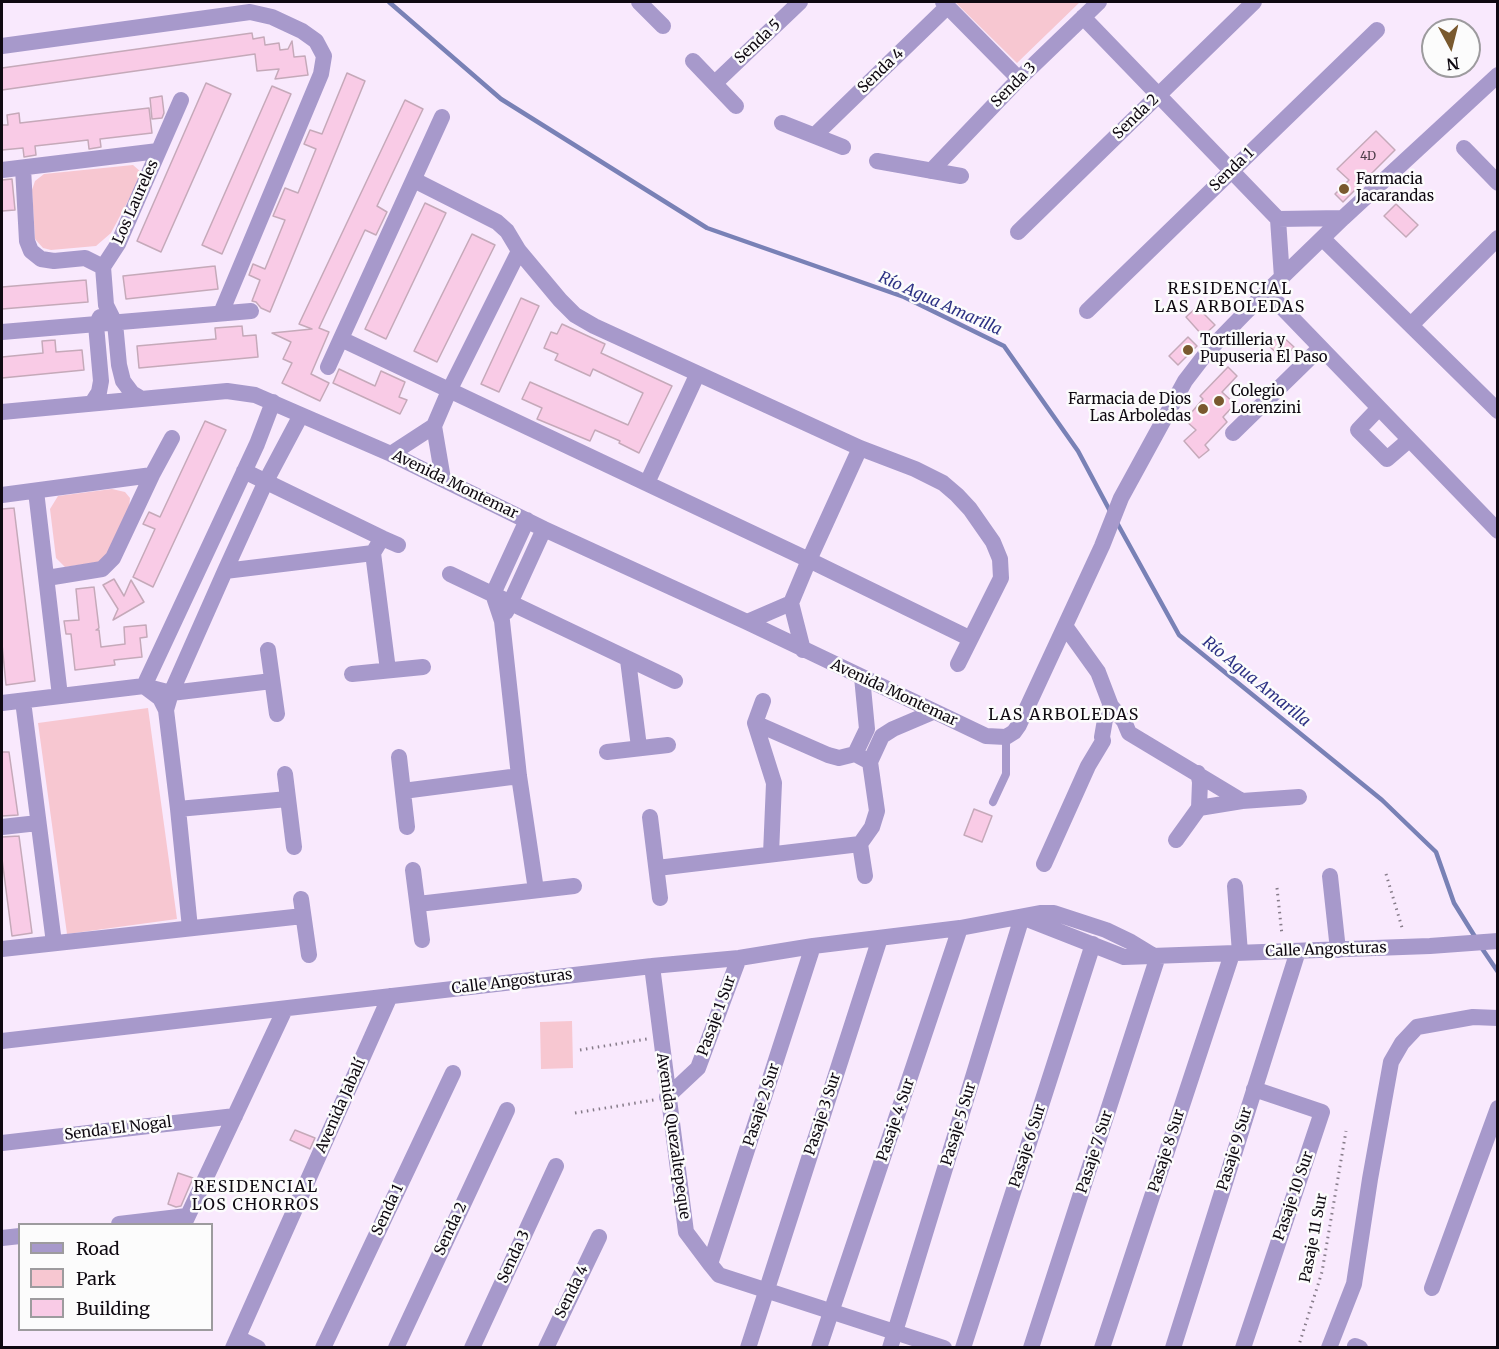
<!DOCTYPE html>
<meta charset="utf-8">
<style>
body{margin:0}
#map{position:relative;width:1499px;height:1349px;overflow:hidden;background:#f9e9fd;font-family:Merriweather,serif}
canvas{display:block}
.frame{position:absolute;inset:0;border:3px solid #0f0911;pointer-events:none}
.legend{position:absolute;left:18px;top:1223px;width:195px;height:108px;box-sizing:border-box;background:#fcfcfc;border:2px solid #9d9b9e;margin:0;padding:8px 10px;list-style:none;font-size:18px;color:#0f0911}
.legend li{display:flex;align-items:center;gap:12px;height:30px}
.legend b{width:30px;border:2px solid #9d9b9e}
.north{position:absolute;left:1421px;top:18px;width:60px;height:60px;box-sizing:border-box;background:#fcfcfc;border:2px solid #9d9b9e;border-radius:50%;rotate:173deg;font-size:16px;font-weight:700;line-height:24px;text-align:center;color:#0f0911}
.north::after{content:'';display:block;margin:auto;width:21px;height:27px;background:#79592e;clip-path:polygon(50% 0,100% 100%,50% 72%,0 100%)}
</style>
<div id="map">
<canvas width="1499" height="1349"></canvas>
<div class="frame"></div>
<ul class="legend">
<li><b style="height:8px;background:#a799cb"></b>Road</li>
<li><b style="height:16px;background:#f7c7d1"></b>Park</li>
<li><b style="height:16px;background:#f9cbe6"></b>Building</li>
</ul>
<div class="north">N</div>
</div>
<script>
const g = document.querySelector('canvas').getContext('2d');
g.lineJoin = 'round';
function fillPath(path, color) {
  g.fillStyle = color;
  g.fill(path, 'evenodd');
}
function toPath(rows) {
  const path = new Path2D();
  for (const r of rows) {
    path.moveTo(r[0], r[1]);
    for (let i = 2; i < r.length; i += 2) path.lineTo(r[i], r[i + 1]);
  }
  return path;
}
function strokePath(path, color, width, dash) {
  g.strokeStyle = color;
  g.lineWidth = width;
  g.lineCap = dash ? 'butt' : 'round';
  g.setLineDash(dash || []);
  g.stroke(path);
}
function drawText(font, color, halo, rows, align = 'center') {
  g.font = font + ' Merriweather,serif';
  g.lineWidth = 5;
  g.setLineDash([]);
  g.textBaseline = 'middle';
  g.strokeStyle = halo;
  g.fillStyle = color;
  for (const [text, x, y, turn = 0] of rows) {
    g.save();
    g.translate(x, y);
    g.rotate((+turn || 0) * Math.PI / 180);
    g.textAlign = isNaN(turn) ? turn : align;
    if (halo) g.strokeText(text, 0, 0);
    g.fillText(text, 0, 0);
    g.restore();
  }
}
const green = toPath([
 [955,2,1080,2,1017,63],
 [133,165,141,172,138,182,111,233,96,246,51,250,43,248,35,239,32,190,35,181,44,174],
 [112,489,125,492,130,498,129,509,108,556,99,562,65,567,56,558,50,509,58,496],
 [148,708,177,919,67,934,38,723],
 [572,1021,573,1068,541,1069,540,1022]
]);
const stream = toPath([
 [389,2,501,99,707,228,904,297,1004,346,1078,451,1110,511],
 [1116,521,1179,635,1382,800,1436,852,1454,903,1477,940],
 [1481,947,1498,972]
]);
const building = toPath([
 [252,33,253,39,264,37,265,45,279,43,280,50,288,49,292,41,294,57,305,56,308,75,275,79,279,69,257,71,255,54,2,90,2,68,252,33],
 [347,73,365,81,270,312,261,308,256,302,252,301,260,280,249,275,253,264,265,269,285,220,273,216,285,188,298,193,316,149,304,144,310,130,322,134,347,73],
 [206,83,231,94,161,252,137,241,206,83],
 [272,86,291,94,222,254,202,245,272,86],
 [162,96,164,113,162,118,152,119,150,98,162,96],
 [405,100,423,109,377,206,387,212,376,235,365,230,319,328,329,332,311,374,329,383,320,401,282,383,292,363,283,359,291,342,272,333,312,329,299,324,405,100],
 [149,108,152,133,100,139,101,147,89,149,88,140,62,143,35,146,36,155,24,157,23,148,2,150,2,125,8,125,7,115,19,113,20,123,149,108],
 [1376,131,1395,150,1343,202,1335,194,1349,180,1337,169,1376,131],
 [12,179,15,210,2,211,2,180,12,179],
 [425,203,446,213,386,339,365,329,425,203],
 [1396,204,1418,225,1406,237,1384,216,1396,204],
 [472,234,495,245,437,362,414,351,472,234],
 [215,266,218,289,126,299,123,276,215,266],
 [86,280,88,302,2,309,2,287,86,280],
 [521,298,539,306,499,392,481,384,521,298],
 [1197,307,1215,325,1203,336,1186,317,1197,307],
 [562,324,605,344,601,353,672,386,639,453,619,443,620,441,595,430,590,441,537,419,542,408,522,399,530,382,628,425,643,393,593,369,590,376,555,360,558,354,544,348,551,332,557,334,562,324],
 [242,326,243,336,256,335,258,357,139,368,137,346,216,339,215,328,242,326],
 [1280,334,1294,347,1283,359,1269,346,1280,334],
 [1188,337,1197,346,1178,365,1169,356,1188,337],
 [55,340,56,352,82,350,84,370,2,378,2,357,43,353,42,341,55,340],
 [1228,367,1237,376,1222,392,1235,404,1223,417,1227,422,1205,445,1209,450,1199,458,1184,441,1196,430,1185,420,1203,399,1200,396,1228,367],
 [339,369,375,386,381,371,405,382,399,397,407,400,400,414,333,383,339,369],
 [205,421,226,430,153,587,133,577,155,529,143,524,149,512,160,517,205,421],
 [14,508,35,681,6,685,2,644,2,509,14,508],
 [114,579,124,596,131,580,144,602,113,620,118,609,103,585,114,579],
 [94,587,99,628,96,630,99,630,101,647,125,644,124,627,146,625,147,637,140,638,142,657,114,660,115,665,75,670,71,634,66,634,64,621,79,620,76,589,94,587],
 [2,752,9,752,18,815,2,816,2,752],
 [974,809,992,816,982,842,964,835,974,809],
 [19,836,32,933,12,936,2,859,2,837,19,836],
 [295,1130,315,1138,310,1149,290,1140,295,1130],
 [178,1173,193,1178,181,1206,176,1207,168,1204,178,1173]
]);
const path = toPath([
 [1386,874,1403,931],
 [1277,888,1282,935],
 [580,1050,647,1039],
 [575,1113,654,1100],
 [1298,1348,1322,1272,1346,1131]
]);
const lane = toPath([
 [993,802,1006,774,1006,737]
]);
const street = toPath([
 [639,2,663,26],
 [943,2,1019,79],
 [1083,17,1278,219,1282,278],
 [2,46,250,12,272,17,302,31,316,41,324,56,321,74,221,313],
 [693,61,736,106],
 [715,83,800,2],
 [782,123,843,147],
 [815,135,948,6],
 [1464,148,1498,183],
 [877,161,961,176],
 [23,168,27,241,31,251,41,259,54,261,85,258,103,267],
 [2,170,158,151],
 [931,171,1019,79,1099,2],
 [414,180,497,222,507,231,519,251,560,300,575,315,594,326,860,448,915,469,943,483,957,495,970,509,993,542,1000,559,1001,578,958,664],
 [1278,219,1343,218],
 [1018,232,1254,2],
 [1323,239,1498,411],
 [1267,292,1498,531],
 [1087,311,1377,30],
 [1412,324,1498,238],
 [2,332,251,311],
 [341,339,809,560,969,638],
 [328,367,442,117],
 [142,399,132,393,123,381,119,365,115,323,106,305,103,267,118,244,181,100],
 [92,403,99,392,101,381,96,325,100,317],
 [1379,408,1358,430,1387,459,1409,440],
 [2,412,227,391,255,395,391,454,544,529,747,622,986,736,1006,737,1014,732,1019,725,1102,546,1121,498,1185,381,1208,351,1247,311,1343,218,1498,75],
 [1233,433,1320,348],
 [391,454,434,426],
 [244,471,382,538,373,553,388,670],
 [443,479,434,426,449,391,519,251],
 [647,483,697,375],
 [36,491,60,696],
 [2,495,152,475],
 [527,520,493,594,502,621,519,776,536,890],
 [382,538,398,545],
 [225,571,373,553],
 [450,574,675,681],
 [47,578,102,569,113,558,152,475,172,438],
 [506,612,544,529],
 [747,622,791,603],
 [1065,626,1098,672,1111,706,1124,721,1129,733,1242,801],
 [268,650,277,714],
 [803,650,791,603,809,560,860,448],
 [628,660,639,747],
 [352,674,423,667],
 [23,701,54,943],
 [763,701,755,723,774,783,771,854],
 [2,703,144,686,171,693,272,681],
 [166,710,171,693,225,571,266,481,301,415],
 [755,723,828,755,839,758,855,754,870,762],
 [607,752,668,745],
 [855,754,867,729,862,677],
 [399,757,407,827],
 [285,774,294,847],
 [403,791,519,776],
 [1199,808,1242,801,1299,797],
 [178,809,288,799],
 [650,817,660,898],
 [2,827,38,823],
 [1176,840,1199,808,1200,782,1198,773],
 [860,844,865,876],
 [1044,864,1088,766,1103,741,1102,737,1106,714,1111,706],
 [657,868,860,844,872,827,877,811,870,762,882,736,893,729,933,712],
 [413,870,422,940],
 [1330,876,1338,950],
 [1235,886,1240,953],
 [301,899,309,955],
 [418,904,574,886],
 [1022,917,1124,957,1430,946,1498,941],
 [190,928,178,809,166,710,160,698,144,686,257,444,273,402],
 [2,949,303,916],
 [652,966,686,1232,710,1264,719,1275,944,1348],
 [2,1041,652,966,739,958,813,946,960,928,1040,913,1054,913,1106,930,1131,942,1154,956],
 [667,1097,698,1068,739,958],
 [2,1143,235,1116],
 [119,1224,187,1216],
 [184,1224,285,1009],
 [2,1238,20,1236],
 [710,1264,813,946],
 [1432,1288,1498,1108],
 [238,1338,258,1348],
 [1355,1346,1360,1348],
 [233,1348,390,996],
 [323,1348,453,1073],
 [396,1348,507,1110],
 [472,1348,556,1166],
 [546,1348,599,1237],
 [748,1348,880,938],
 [819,1348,960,928],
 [890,1348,1022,917],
 [963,1348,1093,944],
 [1031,1348,1158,956],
 [1102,1348,1232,954],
 [1173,1348,1298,951],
 [1243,1348,1322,1112,1254,1089],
 [1329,1348,1354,1284,1370,1179,1391,1062,1402,1043,1417,1027,1473,1017,1498,1018]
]);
const markers = [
 [1344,189,6,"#79592e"],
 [1188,350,6,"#79592e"],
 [1219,401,6,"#79592e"],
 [1203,409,6,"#79592e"]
];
const numberNames = [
 ["4D",1368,157]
];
const streetNames = [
 ["Senda 5",758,42,-43],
 ["Senda 4",881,71,-44],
 ["Senda 3",1014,85,-45],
 ["Senda 2",1136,117,-44],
 ["Senda 1",1232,170,-44],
 ["Los Laureles",136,202,-66],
 ["Avenida Montemar",455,485,26],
 ["Avenida Montemar",894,693,25],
 ["Calle Angosturas",1326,950,-2],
 ["Calle Angosturas",512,982,-7],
 ["Pasaje 1 Sur",717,1016,-70],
 ["Pasaje 2 Sur",762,1105,-72],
 ["Avenida Jabalí",341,1106,-66],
 ["Pasaje 3 Sur",823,1114,-72],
 ["Pasaje 4 Sur",896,1120,-71],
 ["Pasaje 5 Sur",959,1124,-73],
 ["Senda El Nogal",118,1129,-7],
 ["Avenida Quezaltepeque",673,1136,82],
 ["Pasaje 6 Sur",1028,1146,-72],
 ["Pasaje 9 Sur",1235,1149,-73],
 ["Pasaje 8 Sur",1167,1151,-72],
 ["Pasaje 7 Sur",1095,1152,-72],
 ["Pasaje 10 Sur",1294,1196,-71],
 ["Senda 1",388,1210,-65],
 ["Senda 2",451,1229,-65],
 ["Pasaje 11 Sur",1314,1238,-79],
 ["Senda 3",514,1257,-65],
 ["Senda 4",572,1292,-64]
];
const poiNames = [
 ["Farmacia",1356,180],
 ["Jacarandas",1356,197],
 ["Tortilleria y",1200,341],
 ["Pupuseria El Paso",1200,358],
 ["Colegio",1231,392],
 ["Lorenzini",1231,409],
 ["Farmacia de Dios",1191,400,"right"],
 ["Las Arboledas",1191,417,"right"]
];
const neighbourhoodNames = [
 ["RESIDENCIAL",1230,289],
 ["LAS ARBOLEDAS",1230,307],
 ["LAS ARBOLEDAS",1064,715],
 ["RESIDENCIAL",256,1187],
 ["LOS CHORROS",256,1205]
];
const waterNames = [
 ["Río Agua Amarilla",940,304,24],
 ["Río Agua Amarilla",1256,682,39]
];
fillPath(green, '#f7c7d1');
strokePath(stream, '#7981b6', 4.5);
fillPath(building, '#f9cbe6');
strokePath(building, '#c5a9b9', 1.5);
strokePath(path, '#867b89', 3, [1.5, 4.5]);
strokePath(lane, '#a799cb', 8);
strokePath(street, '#a799cb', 16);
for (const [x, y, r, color] of markers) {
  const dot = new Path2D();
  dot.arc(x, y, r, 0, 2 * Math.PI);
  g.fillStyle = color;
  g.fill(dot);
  strokePath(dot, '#fcfcfc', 2);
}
drawText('12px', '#4a3a46', null, numberNames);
drawText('15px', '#0f0911', '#fcfcfc', streetNames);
drawText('15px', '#0f0911', '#fcfcfc', poiNames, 'left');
g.letterSpacing = '1.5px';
drawText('16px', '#0f0911', '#fcfcfc', neighbourhoodNames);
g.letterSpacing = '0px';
drawText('italic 16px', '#2d3284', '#fcfcfc', waterNames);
</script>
